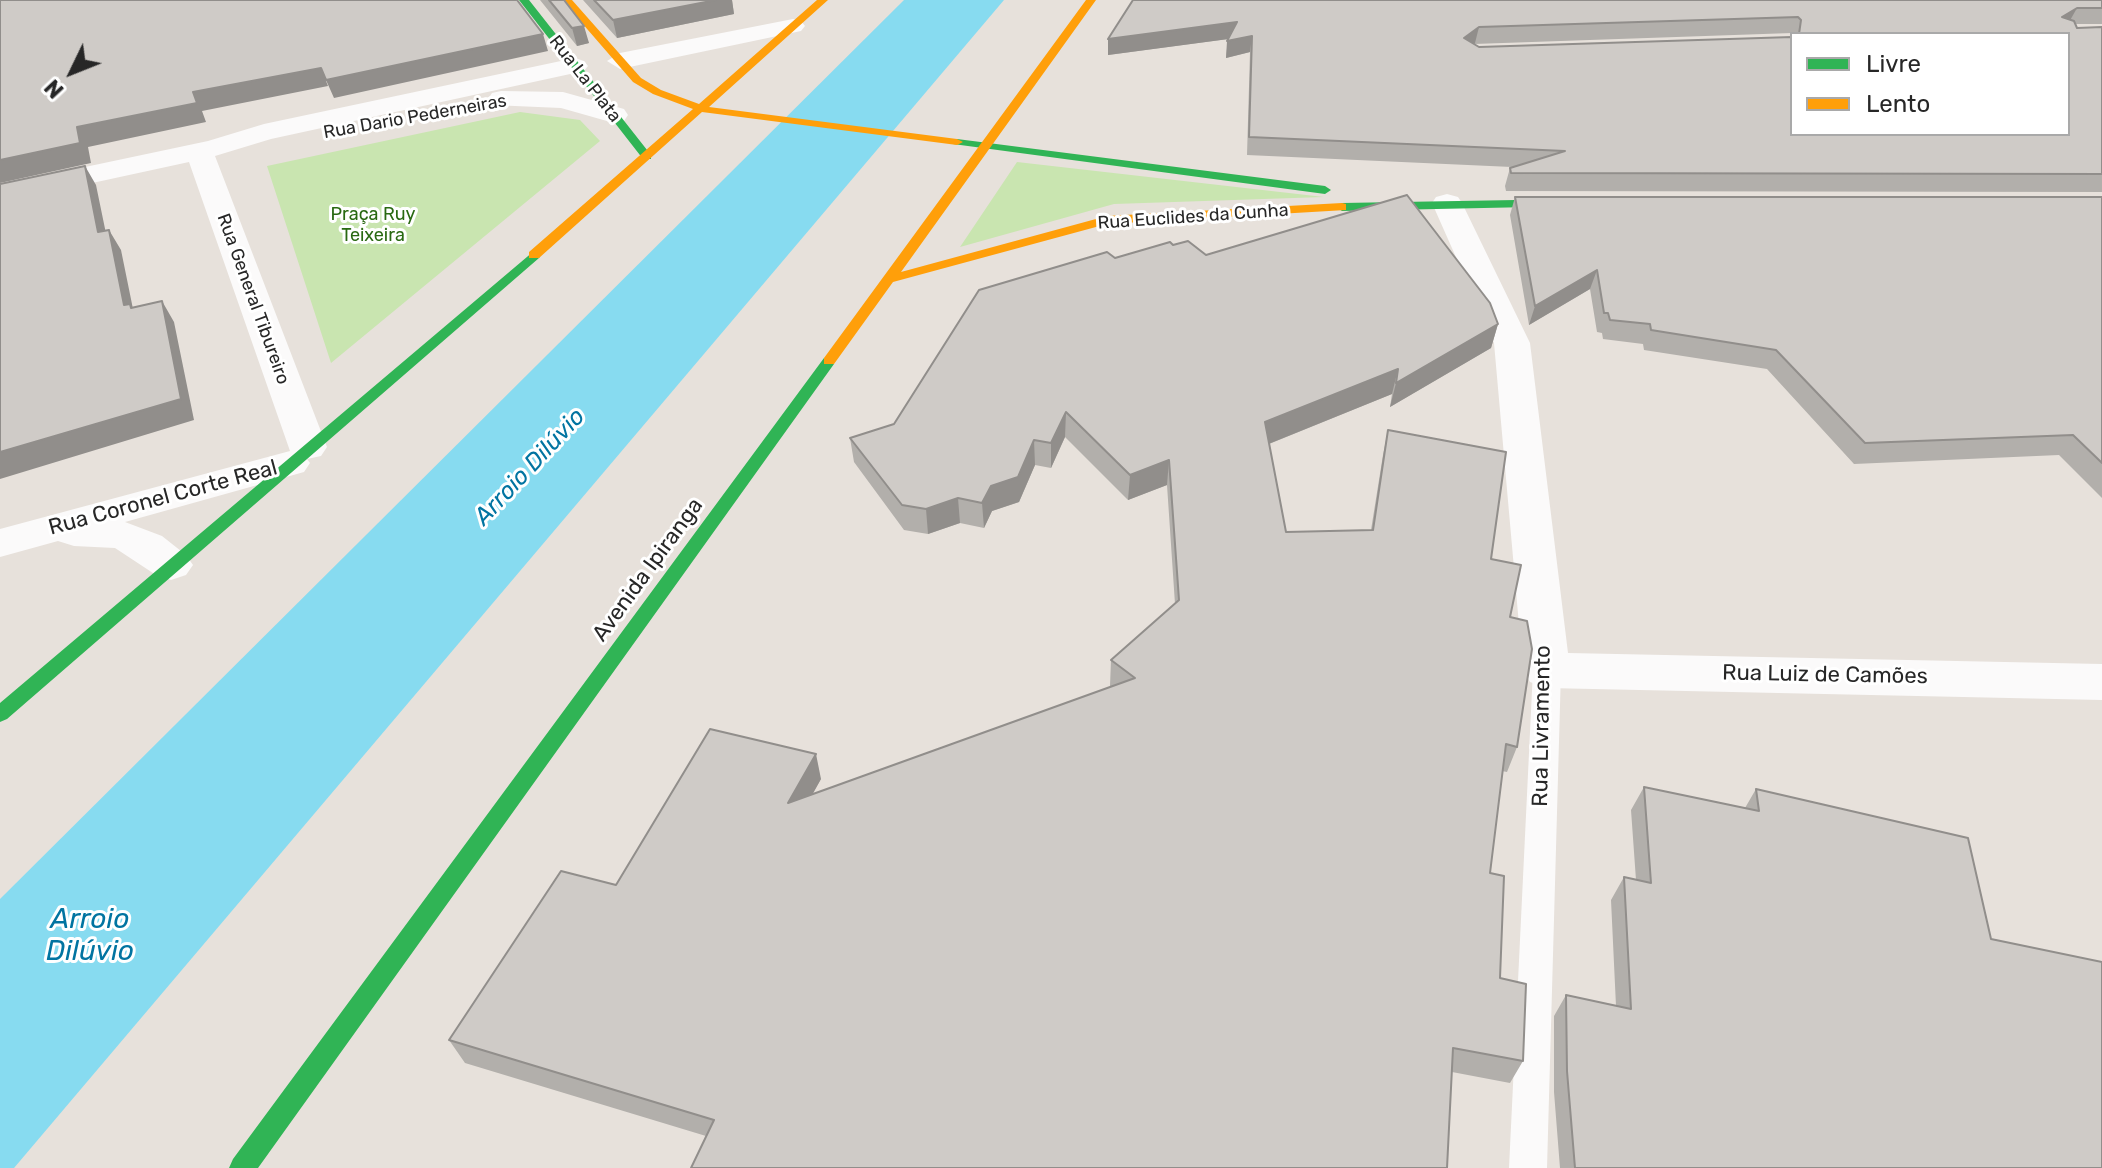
<!DOCTYPE html>
<meta charset="utf-8">
<style>
body{margin:0}
#map{position:relative;width:2102px;height:1168px;overflow:hidden;background:#e7e1db;font-family:Rubik,sans-serif}
canvas{display:block}
.legend{position:absolute;left:1790px;top:32px;width:280px;height:104px;box-sizing:border-box;background:#fff;border:2px solid #a9a9a9;margin:0;padding:10px 14px;list-style:none;font-size:24px;color:#272727}
.legend li{display:flex;align-items:center;gap:16px;height:40px}
.legend b{width:40px;border:2px solid #a9a9a9}
.north{position:absolute;left:32px;top:32px;width:80px;height:80px;-webkit-text-stroke:6px #fff;paint-order:stroke;rotate:227deg;font-size:22px;font-weight:700;line-height:32px;text-align:center;color:#272727}
.north::after{content:'';display:block;margin:auto;width:28px;height:36px;background:#272727;clip-path:polygon(50% 0,100% 100%,50% 72%,0 100%)}
</style>
<div id="map">
<canvas width="2102" height="1168"></canvas>
<ul class="legend">
<li><b style="height:10px;background:#30b455"></b>Livre</li>
<li><b style="height:10px;background:#ff9f0a"></b>Lento</li>
</ul>
<div class="north">N</div>
</div>
<script>
const g = document.querySelector('canvas').getContext('2d');
g.lineJoin = 'round';
function fillPath(path, color) {
  g.fillStyle = color;
  g.fill(path, 'evenodd');
}
function toPath(rows) {
  const path = new Path2D();
  for (const r of rows) {
    path.moveTo(r[0], r[1]);
    for (let i = 2; i < r.length; i += 2) path.lineTo(r[i], r[i + 1]);
  }
  return path;
}
function strokePath(path, color, width, dash) {
  g.strokeStyle = color;
  g.lineWidth = width;
  g.lineCap = dash ? 'butt' : 'round';
  g.setLineDash(dash || []);
  g.stroke(path);
}
function drawText(font, color, halo, rows, align = 'center') {
  g.font = font + ' Rubik,sans-serif';
  g.lineWidth = 6;
  g.setLineDash([]);
  g.textBaseline = 'middle';
  g.strokeStyle = halo;
  g.fillStyle = color;
  for (const [text, x, y, turn = 0] of rows) {
    g.save();
    g.translate(x, y);
    g.rotate((+turn || 0) * Math.PI / 180);
    g.textAlign = isNaN(turn) ? turn : align;
    if (halo) g.strokeText(text, 0, 0);
    g.fillText(text, 0, 0);
    g.restore();
  }
}
const green = toPath([
 [520,112,580,120,600,141,331,363,267,166],
 [1017,162,1324,197,1114,204,960,247]
]);
const water = toPath([
 [904,0,1004,0,14,1168,0,1168,0,899]
]);
const lane = toPath([
 [1547,660,1557,663,1561,670,1547,1168,1509,1168,1533,670,1537,663,1547,660]
]);
const street = toPath([
 [793,19,801,21,805,26,801,31,620,69,607,61,620,53,793,19],
 [575,58,584,61,588,66,584,71,271,139,215,156,327,447,321,456,307,459,310,463,304,472,125,522,162,536,186,555,193,565,186,575,171,580,156,575,115,548,74,546,58,541,0,557,0,529,290,451,189,162,0,203,0,185,208,141,264,124,575,58],
 [501,91,563,92,624,109,628,115,624,121,614,123,561,108,492,105,488,99,492,93,501,91],
 [1447,194,1458,197,1462,203,1530,343,1568,653,2102,664,2102,700,1547,688,1530,682,1523,670,1494,343,1432,203,1436,197,1447,194]
]);
const fast = toPath([
 [519,0,529,0,651,155,651,159,643,159,519,0],
 [957,139,1325,186,1331,190,1325,194,953,144,953,140,957,139],
 [1574,199,1578,200,1578,206,1342,211,1336,207,1342,203,1574,199],
 [534,251,541,255,539,258,7,719,0,722,0,703,534,251],
 [829,357,834,358,834,364,258,1168,229,1168,233,1159,824,358,829,357]
]);
const slow = toPath([
 [562,0,572,0,641,78,661,90,699,104,817,0,828,0,709,107,957,139,963,142,957,145,702,112,539,258,529,258,529,252,693,109,653,94,633,82,562,0],
 [1086,0,1096,0,901,272,1107,216,1342,203,1346,204,1346,210,1107,224,893,282,834,364,824,364,824,358,1086,0]
]);
const wall = toPath([
 [540,0,564,0,589,43,577,46],
 [583,0,732,0,734,14,617,38],
 [2102,0,2102,24,2075,24,2077,28,2102,27,2102,192,1506,191,1505,186,1510,168,1512,167,1247,155,1250,52,1226,58,1228,39,1108,55,1108,39],
 [1792,33,2068,34,1479,47,1474,44],
 [1515,197,2102,197,2102,498,2059,455,1854,464,1767,369,1644,350,1643,344,1603,339,1602,333,1597,332,1590,289,1529,325,1510,215],
 [1173,245,1206,255,1498,324,1491,348,1390,407,1392,394,1269,444,1286,532,1371,530,1383,455,1388,430,1491,559,1510,617,1517,747,1507,772,1502,771,1490,873,1500,978,1523,1061,1510,1083,1452,1072,706,1136,465,1063,449,1040,616,885,821,779,812,794,1111,687,1110,686,1111,660,1175,604,1167,485,1128,500,1065,437,1051,468,1035,465,1019,502,992,511,984,528,960,523,928,534,904,530,854,462,850,438,894,424,1115,258],
 [1644,787,1745,808,1756,789,1991,939,2102,1168,1560,1168,1554,1092,1554,1016,1566,995,1616,1006,1611,900,1624,877,1636,880,1631,810]
]);
const shadedWall = toPath([
 [716,0,732,0,734,14,617,38,613,20],
 [2077,8,2068,24,2062,17],
 [1237,22,1236,38,1108,55,1108,39],
 [584,26,589,43,577,46,572,28],
 [1479,27,1475,43,1460,54,1464,38],
 [543,34,548,51,334,98,326,80],
 [1252,36,1250,52,1226,58,1227,41],
 [321,68,328,86,202,111,206,122,88,147,91,163,0,183,0,160,77,127,193,92],
 [85,166,96,185,110,253,98,232],
 [109,230,121,250,133,309,124,305],
 [1597,270,1590,289,1529,325,1535,306],
 [162,301,174,322,194,420,0,479,0,452],
 [1498,324,1491,348,1390,407,1396,383],
 [1398,369,1392,394,1261,447,1265,422],
 [1066,412,1065,437,1051,468,1051,443],
 [1034,440,1035,465,1019,502,992,511,984,528,982,503,991,486],
 [1169,460,1167,485,1128,500,1130,475],
 [958,498,960,523,928,534,926,509],
 [816,754,821,779,794,828,788,803]
]);
const building = toPath([
 [0,0,517,0,543,34,326,80,321,68,193,92,197,103,77,127,80,143,0,160,0,0],
 [549,0,564,0,584,26,572,28,549,0],
 [594,0,716,0,613,20,594,0],
 [1133,0,2102,0,2102,8,2077,8,2062,17,2074,21,2077,28,2102,27,2102,174,1511,173,1510,168,1565,151,1249,137,1252,36,1227,41,1237,22,1108,39,1133,0],
 [1798,17,1801,20,1799,34,2068,34,2068,134,1792,134,1792,37,1479,47,1464,38,1479,27,1798,17],
 [85,166,98,232,109,230,124,305,130,304,131,308,162,301,181,399,0,452,0,184,85,166],
 [1407,195,1490,303,1498,324,1396,383,1398,369,1265,422,1286,532,1373,530,1388,430,1506,452,1491,559,1521,565,1510,617,1527,621,1532,649,1517,747,1506,744,1490,873,1504,876,1500,978,1526,984,1523,1061,1453,1048,1447,1168,691,1168,714,1120,449,1040,561,871,616,885,710,729,816,754,788,803,1135,678,1111,660,1179,600,1169,460,1130,475,1066,412,1051,443,1034,440,1018,477,991,486,982,503,958,498,926,509,902,505,850,438,894,424,979,290,1107,252,1115,258,1170,242,1173,245,1188,241,1206,255,1407,195],
 [1515,197,2102,197,2102,463,2073,435,1865,443,1776,350,1651,330,1650,324,1610,320,1608,313,1604,313,1597,270,1535,306,1515,197],
 [1644,787,1759,811,1756,789,1968,838,1991,939,2102,962,2102,1168,1575,1168,1567,1071,1566,995,1631,1009,1624,877,1651,883,1644,787]
]);
const farStreetnames = [
 ["Rua La Plata",585,79,52],
 ["Rua Dario Pederneiras",415,117,-10],
 ["Rua Euclides da Cunha",1193,217,-4],
 ["Rua General Tibureiro",253,299,70]
];
const farParknames = [
 ["Praça Ruy",373,215],
 ["Teixeira",373,236]
];
const streetNames = [
 ["Rua Coronel Corte Real",163,498,-15],
 ["Avenida Ipiranga",648,570,-54],
 ["Rua Luiz de Camões",1825,675,1],
 ["Rua Livramento",1542,726,-89]
];
const waterNames = [
 ["Arroio Dilúvio",530,467,-47]
];
const nearWaternames = [
 ["Arroio",90,920],
 ["Dilúvio",90,952]
];
fillPath(green, '#c9e5b0');
fillPath(water, '#87dbf0');
fillPath(lane, '#fbfafa');
fillPath(street, '#fbfafa');
fillPath(fast, '#30b455');
fillPath(slow, '#ff9f0a');
fillPath(wall, '#b2afab');
fillPath(shadedWall, '#918e8b');
fillPath(building, '#cfcbc7');
strokePath(building, '#918e8b', 2);
drawText('18px', '#272727', '#fff', farStreetnames);
drawText('18px', '#296912', '#fff', farParknames);
drawText('22px', '#272727', '#fff', streetNames);
drawText('italic 24px', '#0174a1', '#fff', waterNames);
drawText('italic 28px', '#0174a1', '#fff', nearWaternames);
</script>
